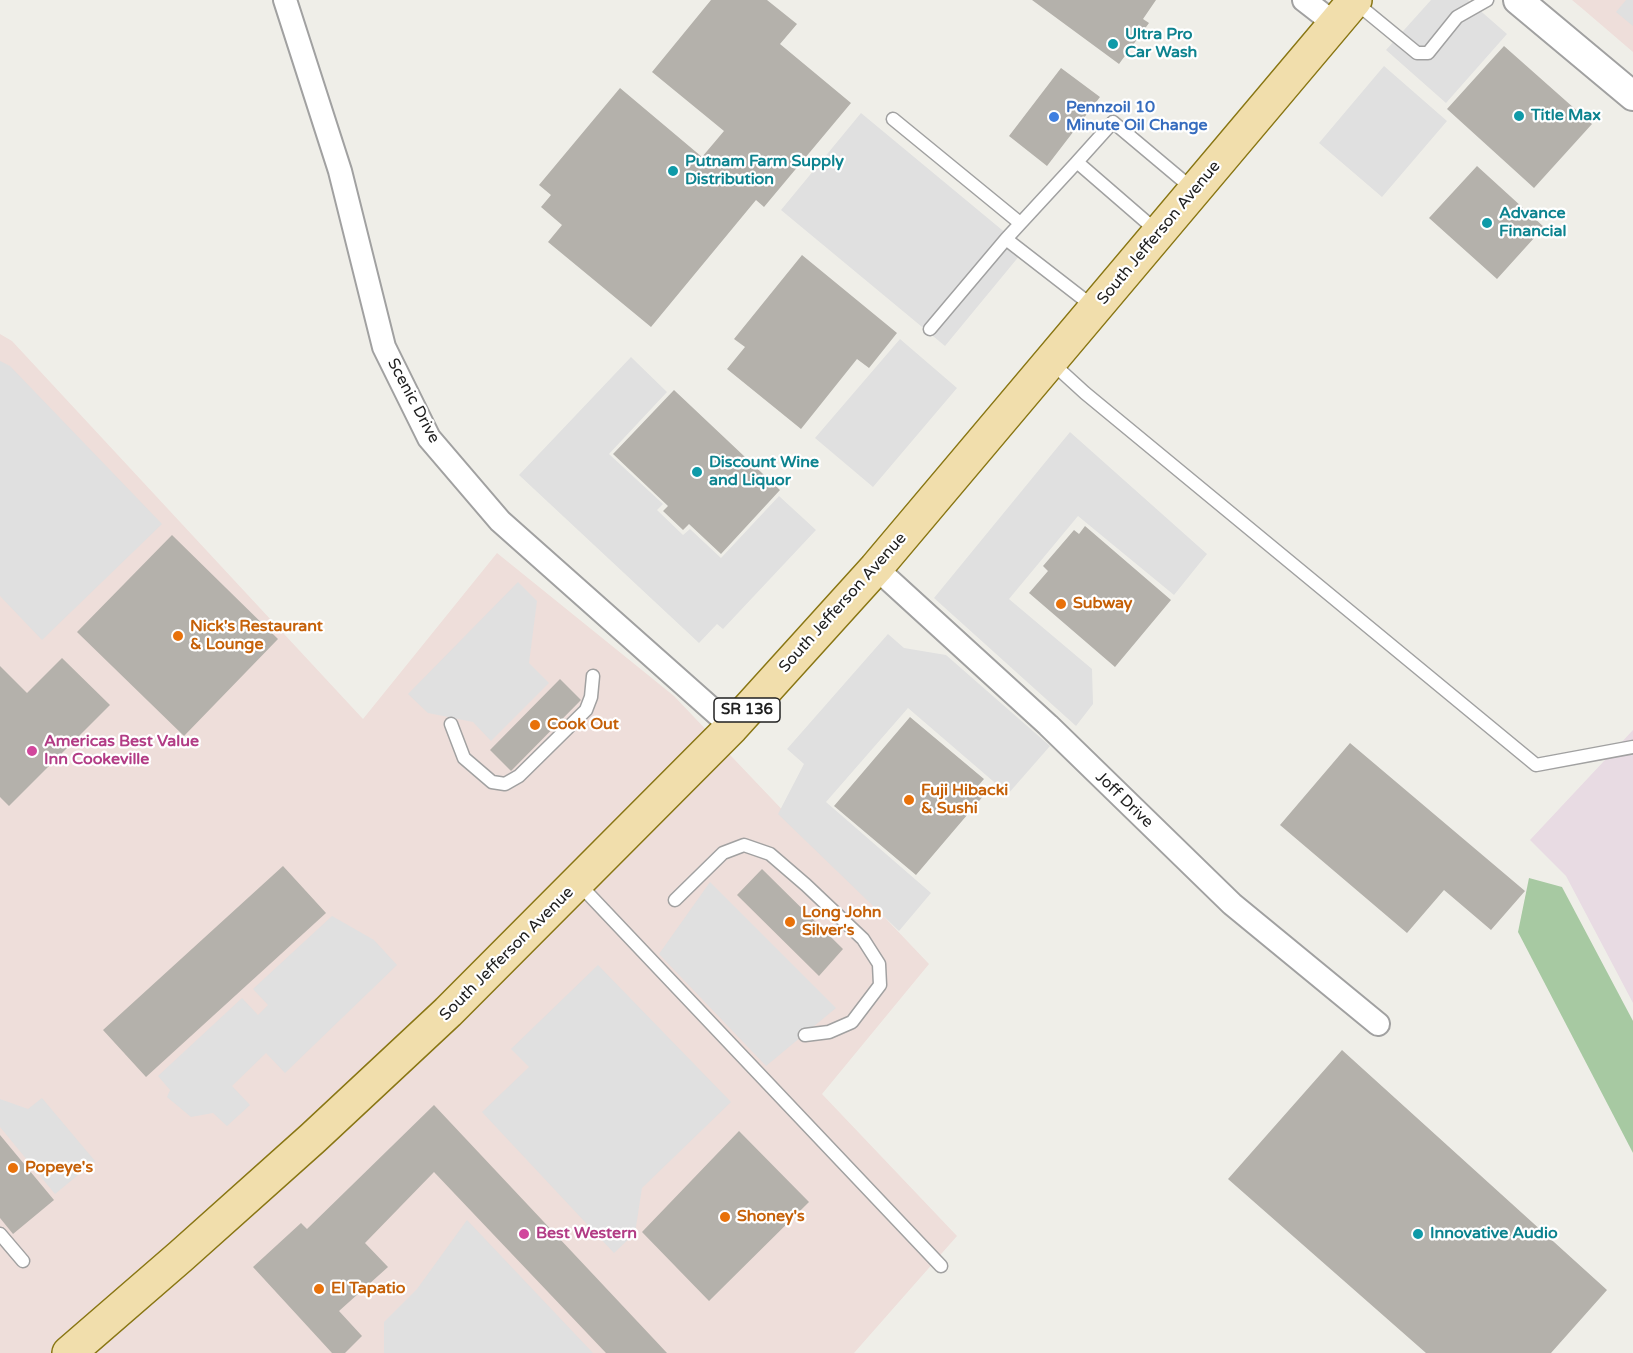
<!DOCTYPE html>
<style>
body{margin:0}
canvas{display:block;background:#efeee8}
</style>
<canvas width="1633" height="1353"></canvas>
<script>
const g = document.querySelector('canvas').getContext('2d');
g.lineJoin = 'round';
function fillPath(path, color) {
  g.fillStyle = color;
  g.fill(path, 'evenodd');
}
function toPath(rows) {
  const path = new Path2D();
  for (const r of rows) {
    path.moveTo(r[0], r[1]);
    for (let i = 2; i < r.length; i += 2) path.lineTo(r[i], r[i + 1]);
  }
  return path;
}
function strokePath(path, color, width, dash) {
  g.strokeStyle = color;
  g.lineWidth = width;
  g.lineCap = dash ? 'butt' : 'round';
  g.setLineDash(dash || []);
  g.stroke(path);
}
function drawText(font, color, halo, rows, align = 'center') {
  g.font = font + ' "Varela Round",sans-serif';
  g.lineWidth = 4.5;
  g.setLineDash([]);
  g.textBaseline = 'middle';
  g.strokeStyle = halo;
  g.fillStyle = color;
  for (const [text, x, y, turn = 0] of rows) {
    g.save();
    g.translate(x, y);
    g.rotate((+turn || 0) * Math.PI / 180);
    g.textAlign = isNaN(turn) ? turn : align;
    if (halo) g.strokeText(text, 0, 0);
    g.fillText(text, 0, 0);
    g.restore();
  }
}
const commercial = toPath([
 [1572,0,1633,0,1633,52,1584,10],
 [0,334,12,341,363,719,497,553,674,696,929,964,822,1094,957,1236,854,1353,0,1353]
]);
const industrial = toPath([
 [1633,730,1633,1003,1566,876,1530,840]
]);
const forest = toPath([
 [1529,878,1562,887,1633,1021,1633,1153,1518,932]
]);
const parking = toPath([
 [1431,0,1468,0,1507,34,1446,103,1386,50],
 [1626,0,1633,0,1633,26,1616,12],
 [1384,66,1447,121,1382,197,1319,143],
 [861,113,1025,249,945,346,781,210],
 [900,339,957,388,873,487,815,438],
 [631,357,667,392,609,454,663,504,657,510,683,535,690,529,721,558,779,496,816,530,723,629,717,624,699,643,519,475],
 [0,361,10,366,162,524,42,640,0,596],
 [1070,432,1207,554,1174,595,1078,516,1009,599,1092,669,1093,704,1076,726,934,598],
 [518,582,537,601,529,663,549,683,491,741,473,722,428,713,408,694],
 [888,634,904,648,946,655,1050,746,1008,794,908,708,826,802,931,893,899,931,778,814,804,764,787,749],
 [710,882,836,1008,766,1066,659,954],
 [332,916,374,940,397,965,285,1073,266,1053,232,1086,250,1105,227,1126,213,1113,191,1117,167,1097,170,1090,158,1076,242,998,258,1015,268,1005,253,989],
 [598,965,731,1102,642,1188,635,1233,614,1253,482,1112,529,1067,511,1049],
 [42,1098,95,1161,55,1194,0,1127,0,1099,28,1109],
 [467,1220,593,1353,384,1353,384,1322,417,1289]
]);
const building = toPath([
 [711,0,767,0,797,24,780,44,851,103,764,207,756,200,651,327,548,242,562,225,541,207,551,195,539,185,620,88,702,157,724,131,652,72],
 [1032,0,1156,0,1143,19,1149,23,1119,64],
 [1504,46,1592,124,1534,188,1447,109],
 [1061,68,1100,97,1047,166,1009,136],
 [1477,166,1544,227,1497,279,1429,218],
 [802,255,897,333,869,368,857,359,801,429,727,369,745,347,734,339],
 [674,390,780,490,721,554,689,524,683,530,663,511,668,506,613,454],
 [1085,526,1171,600,1115,667,1029,593,1048,571,1043,566,1074,530,1079,534],
 [172,535,278,639,184,736,77,632],
 [62,658,110,705,9,806,0,797,0,666,27,693],
 [560,679,581,700,511,771,490,750],
 [910,717,984,779,977,787,985,794,916,875,834,806],
 [1350,743,1525,891,1491,930,1444,890,1407,933,1280,825],
 [283,866,326,913,146,1077,103,1030],
 [762,869,843,949,819,976,737,895],
 [1342,1050,1607,1290,1551,1353,1426,1353,1228,1179],
 [434,1105,667,1353,606,1353,434,1172,365,1243,388,1267,339,1311,362,1336,345,1353,332,1353,253,1267,301,1223,307,1229],
 [739,1131,809,1202,709,1301,642,1232],
 [0,1135,54,1200,13,1234,0,1218]
]);
const service = toPath([
 [1355,2,1417,53,1428,53,1457,17,1487,0],
 [893,119,1020,223],
 [1077,162,1006,239,1095,308],
 [1159,233,1077,162,1113,122,1194,190],
 [930,329,1006,239],
 [1051,362,1085,393,1536,765,1633,747],
 [451,724,464,758,492,782,505,784,519,776,586,710,591,697,593,676],
 [579,884,941,1266],
 [675,900,723,853,744,845,770,854,806,885,863,939,879,964,880,985,852,1022,829,1032,805,1035],
 [0,1234,23,1261]
]);
const minor = toPath([
 [285,0,340,171,384,347,429,438,500,521,732,727],
 [1304,0,1335,24],
 [876,568,1048,725,1232,904,1378,1024]
]);
const tertiary = toPath([
 [1518,0,1633,96]
]);
const primary = toPath([
 [69,1353,181,1256,313,1138,448,1012,732,727,876,568,1355,0]
]);
const markers = [
 [1113,44,6,"#0f9aa8"],
 [1519,116,6,"#0f9aa8"],
 [1054,117,6,"#3f7fe0"],
 [673,171,6,"#0f9aa8"],
 [1487,223,6,"#0f9aa8"],
 [697,472,6,"#0f9aa8"],
 [1061,604,6,"#e8710a"],
 [178,636,6,"#e8710a"],
 [535,725,6,"#e8710a"],
 [32,751,6,"#d1479c"],
 [909,800,6,"#e8710a"],
 [790,922,6,"#e8710a"],
 [13,1168,6,"#e8710a"],
 [725,1217,6,"#e8710a"],
 [524,1234,6,"#d1479c"],
 [1418,1234,6,"#0f9aa8"],
 [319,1289,6,"#e8710a"]
];
const shields = [
 [747,710,66]
];
const shieldNames = [
 ["SR 136",747,710]
];
const cultureNames = [
 ["Ultra Pro",1125,35],
 ["Car Wash",1125,53],
 ["Title Max",1531,116],
 ["Putnam Farm Supply",685,162],
 ["Distribution",685,180],
 ["Advance",1499,214],
 ["Financial",1499,232],
 ["Discount Wine",709,463],
 ["and Liquor",709,481],
 ["Innovative Audio",1430,1234]
];
const shopNames = [
 ["Pennzoil 10",1066,108],
 ["Minute Oil Change",1066,126]
];
const streetNames = [
 ["South Jefferson Avenue",1159,233,-50],
 ["Scenic Drive",413,401,62],
 ["South Jefferson Avenue",843,603,-48],
 ["Joff Drive",1124,800,44],
 ["South Jefferson Avenue",507,954,-45]
];
const foodNames = [
 ["Subway",1073,604],
 ["Nick's Restaurant",190,627],
 ["& Lounge",190,645],
 ["Cook Out",547,725],
 ["Fuji Hibacki",921,791],
 ["& Sushi",921,809],
 ["Long John",802,913],
 ["Silver's",802,931],
 ["Popeye's",25,1168],
 ["Shoney's",737,1217],
 ["El Tapatio",331,1289]
];
const hotelNames = [
 ["Americas Best Value",44,742],
 ["Inn Cookeville",44,760],
 ["Best Western",536,1234]
];
fillPath(commercial, '#eededa');
fillPath(industrial, '#e8dbe3');
fillPath(forest, '#a7c9a2');
fillPath(parking, '#e0e0e0');
fillPath(building, '#b4b1ab');
strokePath(service, '#a1a1a1', 15);
strokePath(minor, '#a1a1a1', 26);
strokePath(tertiary, '#a1a1a1', 32);
strokePath(primary, '#897613', 36);
strokePath(service, '#fff', 12);
strokePath(minor, '#fff', 22);
strokePath(tertiary, '#fff', 28);
strokePath(primary, '#f1deac', 33);
for (const [x, y, r, color] of markers) {
  const dot = new Path2D();
  dot.arc(x, y, r, 0, 2 * Math.PI);
  g.fillStyle = color;
  g.fill(dot);
  strokePath(dot, '#fff', 2);
}
for (const [x, y, w] of shields) {
  const box = new Path2D();
  box.roundRect(x - w / 2, y - 12, w, 24, 4.5);
  g.fillStyle = '#fff';
  g.fill(box);
  strokePath(box, '#202020', 1.5);
}
drawText('bold 15px', '#202020', null, shieldNames);
drawText('bold 16px', '#0d838f', '#fff', cultureNames, 'left');
drawText('bold 16px', '#366cbe', '#fff', shopNames, 'left');
drawText('16px', '#202020', '#fff', streetNames);
drawText('bold 16px', '#c56008', '#fff', foodNames, 'left');
drawText('bold 16px', '#b23c85', '#fff', hotelNames, 'left');
</script>
